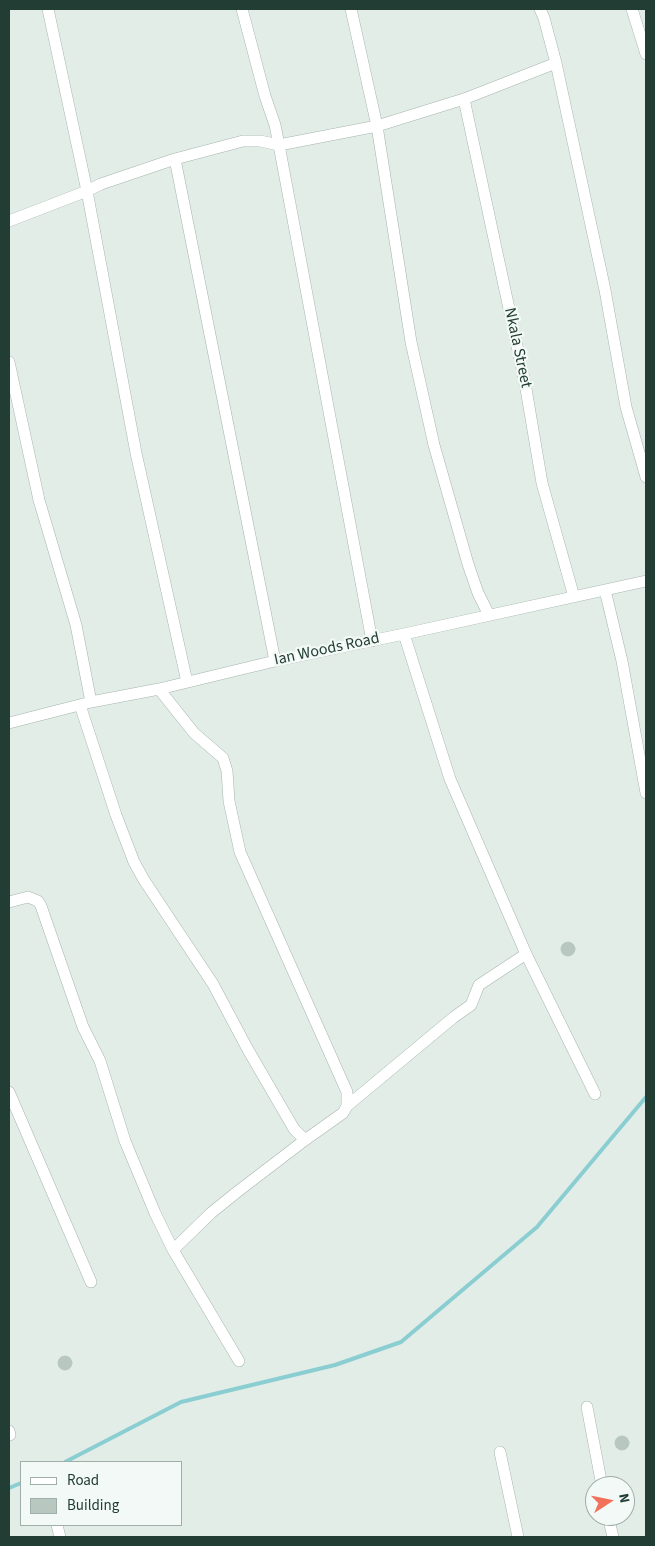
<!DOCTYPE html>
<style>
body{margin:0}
#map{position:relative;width:655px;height:1546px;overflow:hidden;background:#e3ede7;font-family:"Source Sans 3",sans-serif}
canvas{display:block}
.frame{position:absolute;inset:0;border:10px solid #223e34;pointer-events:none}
.legend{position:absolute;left:20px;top:1461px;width:162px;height:65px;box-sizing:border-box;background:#f3f9f6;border:1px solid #9faea8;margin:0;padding:6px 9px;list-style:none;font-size:15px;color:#223e34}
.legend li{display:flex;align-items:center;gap:10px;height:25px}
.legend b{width:25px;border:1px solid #9faea8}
.north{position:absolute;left:585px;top:1476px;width:50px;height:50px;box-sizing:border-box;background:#f3f9f6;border:1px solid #9faea8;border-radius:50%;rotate:79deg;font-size:14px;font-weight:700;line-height:20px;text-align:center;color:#223e34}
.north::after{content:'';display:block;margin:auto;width:18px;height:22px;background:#f2715b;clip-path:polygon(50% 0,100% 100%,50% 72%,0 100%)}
</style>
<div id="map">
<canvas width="655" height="1546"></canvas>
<div class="frame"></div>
<ul class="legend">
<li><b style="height:6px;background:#fff"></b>Road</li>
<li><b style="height:14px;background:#b8c8c0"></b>Building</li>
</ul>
<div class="north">N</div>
</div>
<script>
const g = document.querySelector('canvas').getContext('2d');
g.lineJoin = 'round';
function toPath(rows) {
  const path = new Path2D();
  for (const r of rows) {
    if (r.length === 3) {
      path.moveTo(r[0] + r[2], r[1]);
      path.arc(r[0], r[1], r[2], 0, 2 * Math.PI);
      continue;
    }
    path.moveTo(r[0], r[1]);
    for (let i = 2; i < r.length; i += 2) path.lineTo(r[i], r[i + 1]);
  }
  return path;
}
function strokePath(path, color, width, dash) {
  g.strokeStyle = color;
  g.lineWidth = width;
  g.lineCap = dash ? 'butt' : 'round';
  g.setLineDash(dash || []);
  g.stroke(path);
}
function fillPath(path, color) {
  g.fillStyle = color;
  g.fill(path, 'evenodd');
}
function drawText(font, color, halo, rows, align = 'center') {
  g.font = font + ' "Source Sans 3",sans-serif';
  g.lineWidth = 4.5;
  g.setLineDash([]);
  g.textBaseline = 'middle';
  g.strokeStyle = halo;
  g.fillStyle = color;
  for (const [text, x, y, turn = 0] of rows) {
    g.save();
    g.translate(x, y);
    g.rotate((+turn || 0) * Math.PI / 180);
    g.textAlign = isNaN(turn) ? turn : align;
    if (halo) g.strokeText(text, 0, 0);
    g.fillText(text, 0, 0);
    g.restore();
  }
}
const stream = toPath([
 [65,1462,181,1402,335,1365,401,1342,537,1227,646,1097],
 [9,1488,21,1483]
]);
const building = toPath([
 [568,949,7],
 [65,1363,7],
 [622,1443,7]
]);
const minor = toPath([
 [48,9,87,191,136,453,187,682],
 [351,9,377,126,411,342,434,445,468,564,478,593,489,615],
 [540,9,544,18,556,63,605,290,626,407,646,477],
 [632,9,646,54],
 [464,99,525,383,542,483,574,597],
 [175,159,275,661],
 [9,221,87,191,101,184,175,159,243,141,260,141,279,145,275,125,265,96,242,9],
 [9,362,39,500,76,625,91,702],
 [605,590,622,661,646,793],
 [404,634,450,779,526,954,595,1094],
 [372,641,279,145,377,126,464,99,556,63],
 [80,705,116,815,134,862,144,880,213,984,247,1048,294,1129,305,1140,343,1113,347,1106,347,1092,240,852,229,801,227,771,223,758,194,733,159,689],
 [9,723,91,702,159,689,275,661,404,634,646,581],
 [9,902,28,897,38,901,41,906,83,1027,100,1061,125,1141,155,1213,173,1250,239,1361],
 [9,1092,91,1282],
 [347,1106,454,1017,471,1005,479,985,526,954],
 [173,1250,211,1213,237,1192,305,1140],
 [587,1407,602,1486],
 [9,1431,10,1435],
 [500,1452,518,1537],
 [608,1516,613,1537],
 [57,1525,60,1537]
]);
const streetNames = [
 ["Nkala Street",517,348,78],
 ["Ian Woods Road",327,650,-12]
];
strokePath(stream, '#8bced2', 4);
fillPath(building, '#b8c8c0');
strokePath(building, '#b5c7bd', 1);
strokePath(minor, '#a5b5ae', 12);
strokePath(minor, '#fff', 11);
drawText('16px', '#223e34', '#f3f9f6', streetNames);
</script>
